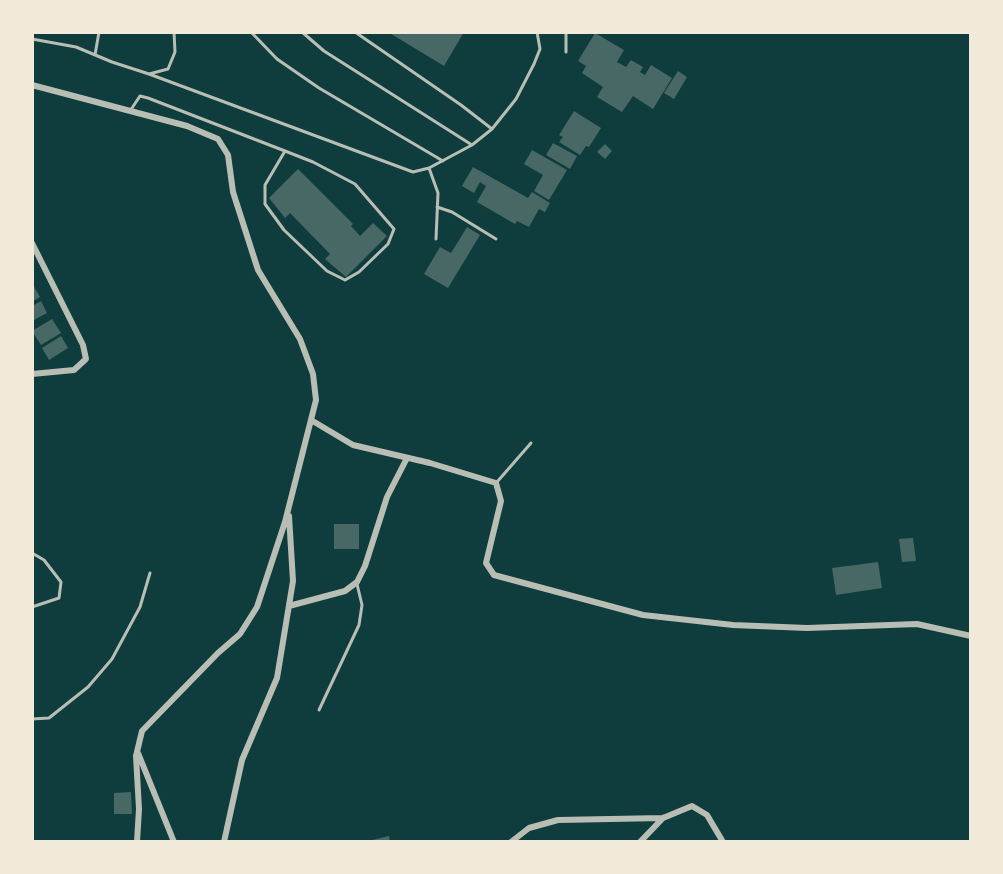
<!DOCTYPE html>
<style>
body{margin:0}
#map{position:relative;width:1003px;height:874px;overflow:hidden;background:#0f3d3e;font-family:Poppins,sans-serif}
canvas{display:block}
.frame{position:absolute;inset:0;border:34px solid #f1e9da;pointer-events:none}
</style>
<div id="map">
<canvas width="1003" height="874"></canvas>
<div class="frame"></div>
</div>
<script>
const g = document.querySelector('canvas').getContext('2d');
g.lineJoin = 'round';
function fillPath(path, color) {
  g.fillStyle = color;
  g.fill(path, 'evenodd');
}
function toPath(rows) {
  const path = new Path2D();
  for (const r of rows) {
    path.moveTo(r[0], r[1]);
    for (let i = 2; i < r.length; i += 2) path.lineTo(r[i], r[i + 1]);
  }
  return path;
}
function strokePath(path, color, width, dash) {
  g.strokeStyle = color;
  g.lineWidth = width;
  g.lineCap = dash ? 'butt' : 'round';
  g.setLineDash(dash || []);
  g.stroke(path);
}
const building = toPath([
 [388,32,464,32,444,66],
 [595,33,624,50,617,62,626,67,631,60,643,67,640,72,645,75,651,65,672,78,653,109,633,96,622,112,597,97,603,87,582,73,586,66,578,61],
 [678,71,687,77,674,99,664,93],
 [574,111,601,128,589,147,586,146,580,155,559,142,563,137,559,135],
 [553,143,577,156,570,169,546,155],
 [605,144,612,151,605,159,597,152],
 [532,150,567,170,549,200,534,191,543,175,524,164],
 [473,167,528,198,532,192,550,203,545,212,539,209,529,227,517,221,515,224,477,202,486,186,480,182,474,193,462,186],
 [298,169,353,224,351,226,360,236,373,223,387,236,346,277,325,259,330,254,290,213,285,218,269,198],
 [467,227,480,235,448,288,424,274,440,247,451,253],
 [32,283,40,297,32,302],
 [41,301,47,313,32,321,32,306],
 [52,319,61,333,41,345,32,331],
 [61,336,68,348,49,360,42,348],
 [334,524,359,524,359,549,334,549],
 [913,538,916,561,902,562,899,539],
 [878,562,882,588,836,595,832,568],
 [131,792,132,814,114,814,114,793],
 [389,836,390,842,368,842,368,841]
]);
const service = toPath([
 [251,32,277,59,319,88,443,161],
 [302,32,324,51,472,145],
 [355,32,461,105,492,129],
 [566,32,566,52],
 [32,39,76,47,112,62,149,74,168,69,175,52,174,32],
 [95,55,99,32],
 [149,74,413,172,429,168,472,145,492,129,516,99,534,64,540,49,537,32],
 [130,111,140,96,148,98,285,151,313,162,355,184,394,229,388,244,359,272,345,280,327,271,284,230,265,204,265,185,285,151],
 [429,168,438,193,436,239],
 [437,207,452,212,496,239],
 [497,482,531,443],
 [32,553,44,560,61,582,59,598,32,607],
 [319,710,359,625,362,605,357,584],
 [32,719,49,718,88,687,112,659,140,607,150,573]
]);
const minor = toPath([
 [32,85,187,126,218,139,228,155,233,192,258,270,300,339,313,374,316,400,285,522,257,607,240,634,218,653,142,731,136,756,139,809,137,842],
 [32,243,83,345,86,359,74,370,32,374],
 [311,420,353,445,430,463,496,483,501,501,486,563,494,575,643,615,733,625,807,628,917,624,971,636],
 [289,606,345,591,357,582,365,566,387,497,407,458],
 [138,753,174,842],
 [224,842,242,760,277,678,293,581,289,516],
 [511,842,529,828,558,820,663,818,692,806,707,815,723,842],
 [640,842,663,818]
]);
fillPath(building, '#486865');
strokePath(service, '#b8beb3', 3);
strokePath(minor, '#b8beb3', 6);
</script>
